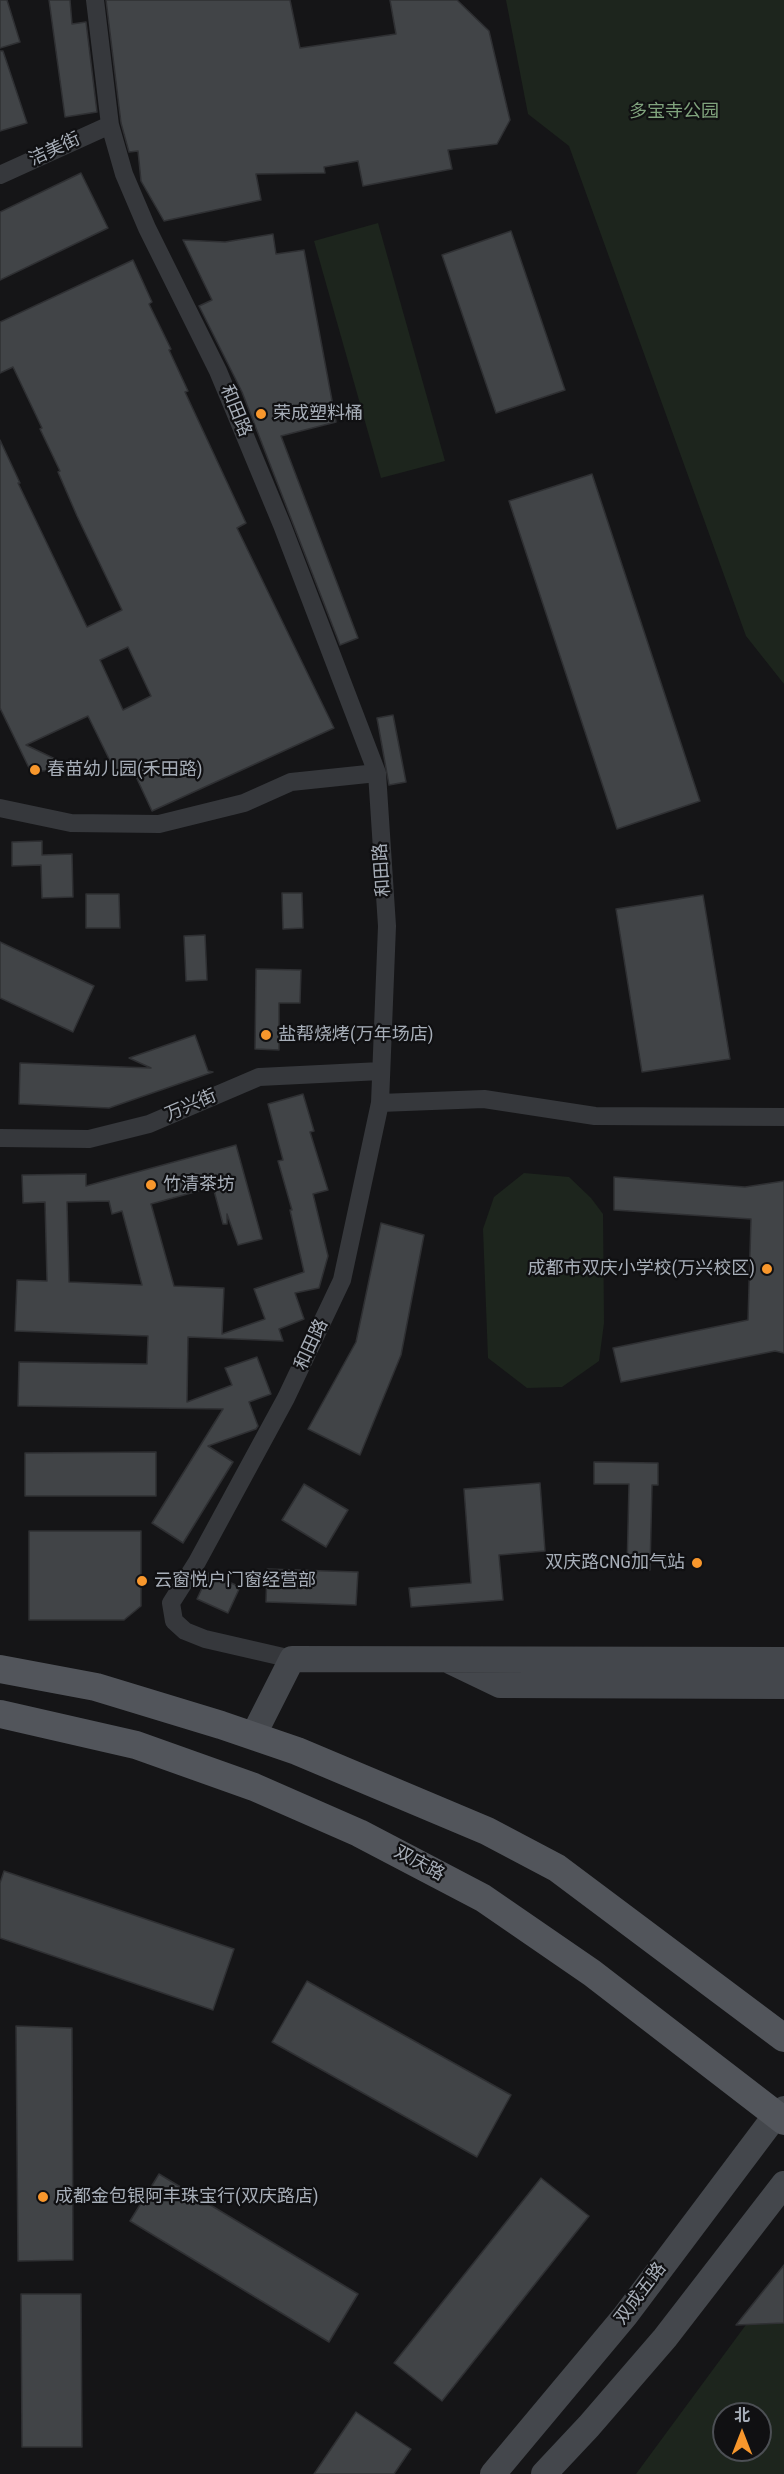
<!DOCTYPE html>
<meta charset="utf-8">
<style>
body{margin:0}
#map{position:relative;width:784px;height:2474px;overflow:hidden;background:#151517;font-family:"Roboto Condensed","Noto Sans SC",sans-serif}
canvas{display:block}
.north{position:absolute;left:712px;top:2402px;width:60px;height:60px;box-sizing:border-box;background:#101012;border:2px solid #4c4f54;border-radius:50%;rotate:0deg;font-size:16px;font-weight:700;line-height:24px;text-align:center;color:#a7aeb8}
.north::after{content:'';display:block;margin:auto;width:21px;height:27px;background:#f8972c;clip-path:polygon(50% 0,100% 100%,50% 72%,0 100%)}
</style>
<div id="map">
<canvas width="784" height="2474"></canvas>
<div class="north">北</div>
</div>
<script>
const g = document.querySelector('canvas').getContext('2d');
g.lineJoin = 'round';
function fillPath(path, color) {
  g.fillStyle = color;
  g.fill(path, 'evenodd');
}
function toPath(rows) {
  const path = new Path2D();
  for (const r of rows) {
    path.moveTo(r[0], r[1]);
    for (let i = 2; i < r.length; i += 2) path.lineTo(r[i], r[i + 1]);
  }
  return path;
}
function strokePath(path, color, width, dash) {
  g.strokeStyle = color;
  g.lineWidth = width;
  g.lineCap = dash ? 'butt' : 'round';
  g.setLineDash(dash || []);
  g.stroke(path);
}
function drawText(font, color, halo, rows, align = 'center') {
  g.font = font + ' "Roboto Condensed","Noto Sans SC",sans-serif';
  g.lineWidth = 4.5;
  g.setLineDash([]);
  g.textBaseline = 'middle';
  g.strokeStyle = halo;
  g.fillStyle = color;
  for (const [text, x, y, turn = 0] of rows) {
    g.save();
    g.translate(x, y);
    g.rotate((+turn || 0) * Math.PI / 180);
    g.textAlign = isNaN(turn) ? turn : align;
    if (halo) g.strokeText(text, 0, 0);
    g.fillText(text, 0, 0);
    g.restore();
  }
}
const green = toPath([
 [506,0,784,0,784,684,746,636,569,146,528,114],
 [378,223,445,461,381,478,314,241],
 [524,1173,569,1177,591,1198,603,1214,604,1323,599,1361,562,1387,527,1388,488,1358,483,1229,494,1197],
 [762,2303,784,2303,784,2474,636,2474],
 [724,2414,760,2414,760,2450,724,2450]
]);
const building = toPath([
 [0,0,7,0,20,42,0,48,0,0],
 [49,0,70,0,72,24,86,22,97,112,65,117,49,0],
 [106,0,290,0,300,48,396,34,390,0,457,0,489,31,510,120,497,144,448,150,452,169,363,186,358,161,324,167,325,173,256,174,261,200,164,221,141,181,138,151,129,152,121,123,106,0],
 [0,51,3,51,27,123,0,131,0,51],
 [81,173,108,228,0,280,0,212,81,173],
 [511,231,565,390,496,413,442,255,511,231],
 [273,234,276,254,304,250,336,422,281,436,358,638,340,645,242,392,199,306,212,300,183,240,225,242,273,234],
 [133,260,152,302,149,304,171,349,169,350,188,391,185,392,246,523,237,528,334,728,152,811,131,766,116,773,88,716,26,745,74,768,31,772,0,708,0,440,20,483,18,483,87,627,122,610,77,516,58,472,60,471,40,429,42,428,13,367,0,373,0,322,133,260],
 [128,647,151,696,123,710,100,660,128,647],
 [592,474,700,801,617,829,509,501,592,474],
 [393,715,406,782,389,785,377,718,393,715],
 [42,841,42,855,72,854,73,897,42,898,41,865,12,866,12,842,42,841],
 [282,893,302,893,303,928,283,929,282,893],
 [86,894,119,894,120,928,86,928,86,894],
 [703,895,730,1059,642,1072,616,909,703,895],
 [205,935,207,980,186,981,184,936,205,935],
 [0,942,94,986,73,1032,0,998,0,942],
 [256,969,301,970,300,1003,279,1003,279,1050,255,1049,256,969],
 [195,1035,208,1071,213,1072,109,1108,19,1104,20,1063,151,1068,129,1058,195,1035],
 [303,1094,314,1131,310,1132,328,1190,313,1194,328,1256,319,1288,295,1293,304,1319,279,1329,283,1341,188,1337,187,1402,232,1385,225,1368,257,1357,271,1394,249,1402,258,1426,256,1429,208,1446,233,1462,183,1543,152,1523,223,1409,18,1406,19,1362,147,1364,148,1336,15,1331,17,1280,47,1281,45,1202,23,1203,22,1175,86,1174,86,1186,236,1145,262,1239,238,1245,227,1214,227,1224,223,1224,213,1187,151,1204,174,1286,224,1288,222,1334,265,1319,254,1289,304,1272,290,1210,292,1210,278,1161,283,1160,268,1104,303,1094],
 [109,1201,112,1214,122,1211,142,1285,69,1282,67,1202,109,1201],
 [614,1177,745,1187,784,1181,784,1353,775,1351,621,1382,613,1348,748,1320,751,1219,614,1210,614,1177],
 [381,1223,424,1235,401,1355,360,1455,308,1429,356,1342,381,1223],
 [156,1452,156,1496,25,1496,25,1453,156,1452],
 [594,1462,658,1463,658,1485,652,1485,650,1570,627,1569,629,1484,594,1484,594,1462],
 [540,1483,545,1551,499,1555,503,1600,411,1607,409,1588,471,1583,464,1489,540,1483],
 [304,1484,348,1510,326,1547,282,1520,304,1484],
 [29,1531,141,1531,141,1606,124,1620,29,1620,29,1531],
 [267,1569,358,1572,356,1605,266,1602,267,1569],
 [209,1573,240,1587,228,1613,197,1599,209,1573],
 [4,1871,234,1949,213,2010,0,1938,0,1883,4,1871],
 [307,1981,511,2095,477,2157,272,2042,307,1981],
 [16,2026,72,2028,73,2260,18,2261,16,2026],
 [159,2174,358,2294,329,2342,130,2221,159,2174],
 [541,2178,589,2216,442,2401,394,2363,541,2178],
 [784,2265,784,2323,736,2325,784,2265],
 [21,2294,81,2294,82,2447,22,2447,21,2294],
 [356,2412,411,2449,394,2474,314,2474,356,2412]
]);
const street = toPath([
 [95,0,110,125,124,174,147,228,218,371,282,525,377,773,387,926,380,1103,342,1280,286,1398,197,1562,171,1603,174,1621,185,1631,205,1639,292,1659],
 [0,175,110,125],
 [0,808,71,823,159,824,244,803,291,782,377,773],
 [380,1103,484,1099,595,1116,784,1117],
 [0,1138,89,1139,149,1124,259,1077,381,1071]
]);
const secondary = toPath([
 [450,1661,500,1685,784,1686],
 [253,1736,292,1659,784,1660],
 [493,2474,625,2316,776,2115,784,2109],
 [544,2474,589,2426,665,2338,784,2184]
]);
const primary = toPath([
 [0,1669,96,1687,221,1725,297,1751,487,1831,557,1868,784,2038],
 [0,1714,136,1745,254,1787,359,1833,483,1898,592,1973,784,2121]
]);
const markers = [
 [261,414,6,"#f8972c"],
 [35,770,6,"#f8972c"],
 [266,1035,6,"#f8972c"],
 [151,1185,6,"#f8972c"],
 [767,1269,6,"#f8972c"],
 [697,1563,6,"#f8972c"],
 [142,1581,6,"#f8972c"],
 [43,2197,6,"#f8972c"]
];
const parkNames = [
 ["多宝寺公园",674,112]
];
const streetNames = [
 ["洁美街",55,150,-25],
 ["和田路",235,411,68],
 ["和田路",383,870,-94],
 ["万兴街",191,1106,-23],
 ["和田路",312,1345,-65],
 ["双庆路",419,1864,28],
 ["双成五路",641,2294,-53]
];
const poiNames = [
 ["荣成塑料桶",273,414],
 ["春苗幼儿园(禾田路)",47,770],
 ["盐帮烧烤(万年场店)",278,1035],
 ["竹清茶坊",163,1185],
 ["成都市双庆小学校(万兴校区)",755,1269,"right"],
 ["双庆路CNG加气站",685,1563,"right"],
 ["云窗悦户门窗经营部",154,1581],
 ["成都金包银阿丰珠宝行(双庆路店)",55,2197]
];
fillPath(green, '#1d251d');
fillPath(building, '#414447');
strokePath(building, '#2f3033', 1.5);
strokePath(street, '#36383c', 18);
strokePath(secondary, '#44474c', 26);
strokePath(primary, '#52555b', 28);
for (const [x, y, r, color] of markers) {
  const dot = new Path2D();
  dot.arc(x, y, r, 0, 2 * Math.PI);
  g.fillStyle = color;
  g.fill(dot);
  strokePath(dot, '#101012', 2);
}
drawText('18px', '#80a37d', '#101012', parkNames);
drawText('18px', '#a7aeb8', '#101012', streetNames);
drawText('18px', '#a7aeb8', '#101012', poiNames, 'left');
</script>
